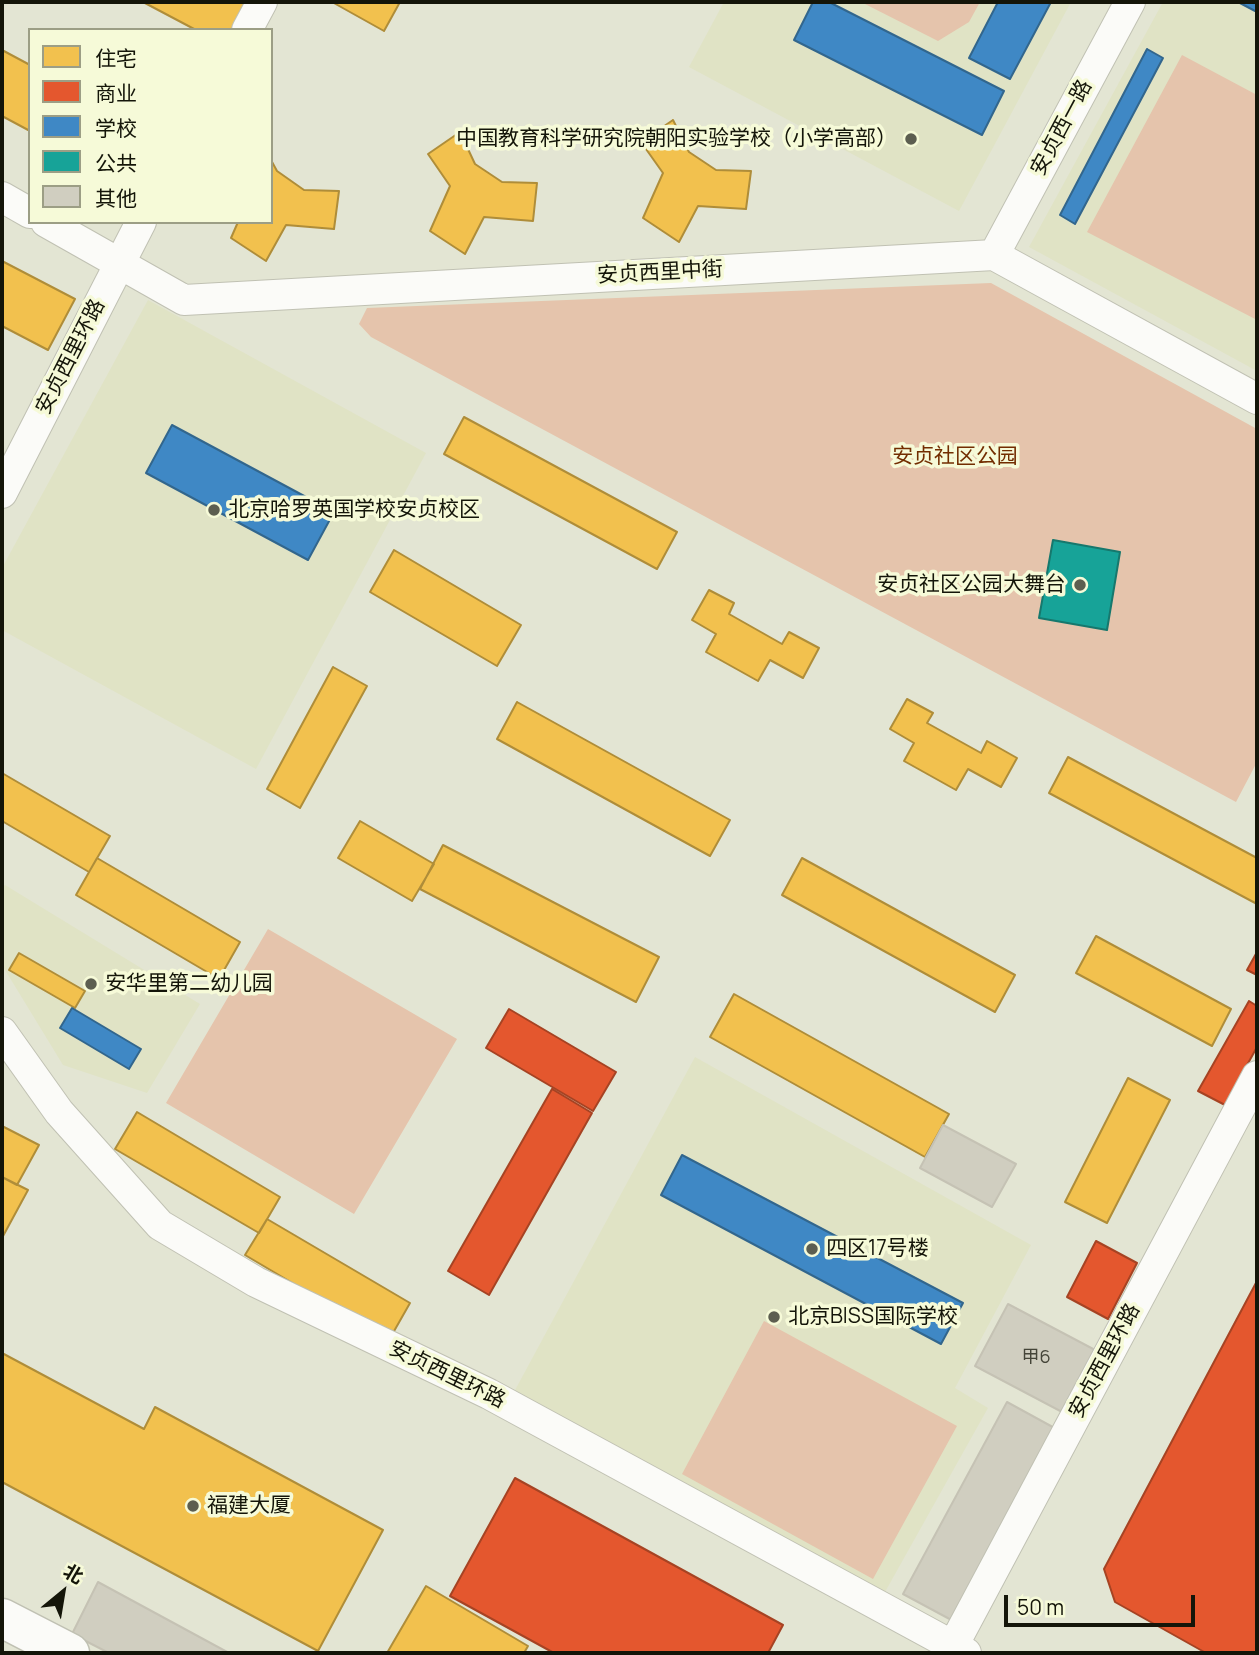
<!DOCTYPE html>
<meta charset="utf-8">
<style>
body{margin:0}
#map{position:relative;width:1259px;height:1655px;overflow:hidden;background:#e3e5d3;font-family:Manrope,"Noto Sans SC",sans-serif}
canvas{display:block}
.frame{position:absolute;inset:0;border:4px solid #141509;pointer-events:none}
.legend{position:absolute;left:28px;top:28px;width:245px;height:196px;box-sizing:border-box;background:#f6fad8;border:2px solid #9c9e85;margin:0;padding:9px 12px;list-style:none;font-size:21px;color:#141509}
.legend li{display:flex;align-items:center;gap:14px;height:35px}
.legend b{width:35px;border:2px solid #9c9e85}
.north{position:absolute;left:28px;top:1557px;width:70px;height:70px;-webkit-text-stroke:5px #f6fad8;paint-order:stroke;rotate:30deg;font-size:19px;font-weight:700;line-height:28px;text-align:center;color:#141509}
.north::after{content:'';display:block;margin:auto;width:24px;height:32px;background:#141509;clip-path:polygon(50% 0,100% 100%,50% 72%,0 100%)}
.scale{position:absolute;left:1004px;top:1595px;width:191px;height:32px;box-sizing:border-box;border:4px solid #141509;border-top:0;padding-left:9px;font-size:21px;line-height:24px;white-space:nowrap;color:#141509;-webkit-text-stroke:5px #f6fad8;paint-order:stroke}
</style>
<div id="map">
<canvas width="1259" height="1655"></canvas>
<div class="frame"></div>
<ul class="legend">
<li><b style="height:19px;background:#f2c14e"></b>住宅</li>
<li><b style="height:19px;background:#e4572e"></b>商业</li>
<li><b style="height:19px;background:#3f88c5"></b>学校</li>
<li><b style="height:19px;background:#17a398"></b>公共</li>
<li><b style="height:19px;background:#d0cec0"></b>其他</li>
</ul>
<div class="north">北</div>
<div class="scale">50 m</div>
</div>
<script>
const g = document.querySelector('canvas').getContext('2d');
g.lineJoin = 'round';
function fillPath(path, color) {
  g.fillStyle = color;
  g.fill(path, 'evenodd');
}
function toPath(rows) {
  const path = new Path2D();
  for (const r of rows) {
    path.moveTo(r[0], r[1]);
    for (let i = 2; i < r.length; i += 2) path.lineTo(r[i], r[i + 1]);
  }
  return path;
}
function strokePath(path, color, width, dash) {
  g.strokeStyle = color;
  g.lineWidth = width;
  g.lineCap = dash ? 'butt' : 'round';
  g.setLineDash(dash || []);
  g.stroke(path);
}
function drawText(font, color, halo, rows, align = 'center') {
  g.font = font + ' Manrope,"Noto Sans SC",sans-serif';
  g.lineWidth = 7;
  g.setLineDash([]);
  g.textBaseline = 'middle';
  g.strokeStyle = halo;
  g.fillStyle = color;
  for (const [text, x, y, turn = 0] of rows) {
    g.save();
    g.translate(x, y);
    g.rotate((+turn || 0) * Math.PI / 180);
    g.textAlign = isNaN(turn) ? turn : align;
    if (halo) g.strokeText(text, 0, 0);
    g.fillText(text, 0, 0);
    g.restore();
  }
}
const built = toPath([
 [724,2,1071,2,959,211,689,67],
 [1163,2,1257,2,1257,371,1029,247],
 [148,300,426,453,256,769,2,630,2,568],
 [5,885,200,1004,147,1093,63,1065,2,965,2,887],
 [695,1057,1031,1245,955,1388,988,1408,885,1592,514,1392]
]);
const green = toPath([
 [861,2,980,2,969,22,938,41],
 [1182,55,1257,95,1257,320,1087,232],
 [991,283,1257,429,1257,762,1236,802,371,337,359,324,367,308],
 [268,929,457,1039,354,1214,166,1103],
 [764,1321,957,1426,873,1579,682,1474]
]);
const homes = toPath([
 [143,2,260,2,244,30,196,30,143,2],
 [332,2,400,2,384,31,332,2],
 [2,50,30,65,30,131,2,116,2,50],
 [673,120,689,152,716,170,751,171,746,209,698,206,679,242,643,218,663,173,641,142,673,120],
 [460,132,475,164,502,182,537,183,533,221,484,217,465,254,430,231,450,186,428,154,460,132],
 [271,160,277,171,304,190,339,191,334,229,286,225,266,261,231,238,238,222,271,222,271,160],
 [2,261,75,299,48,350,2,326,2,261],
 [464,417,677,532,657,569,444,454,464,417],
 [394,550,521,625,497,666,370,592,394,550],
 [709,590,734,603,729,614,782,644,789,632,819,648,803,678,770,660,758,681,706,652,716,634,692,620,709,590],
 [333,667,367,686,300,808,267,789,333,667],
 [907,699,933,713,927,723,981,753,987,741,1017,758,1001,787,968,769,956,790,904,761,914,743,890,729,907,699],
 [517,702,730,820,710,856,497,739,517,702],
 [1068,757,1257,858,1257,904,1049,793,1068,757],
 [2,773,110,836,89,872,2,821,2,773],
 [360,821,434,864,412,901,338,858,360,821],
 [443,845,659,957,636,1002,420,889,443,845],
 [97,858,240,942,219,979,76,895,97,858],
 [802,858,1015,975,995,1012,782,895,802,858],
 [1096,936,1231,1009,1212,1046,1076,973,1096,936],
 [19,953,85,991,75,1008,9,970,19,953],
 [734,994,949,1114,925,1157,710,1037,734,994],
 [1128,1078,1170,1100,1107,1223,1065,1202,1128,1078],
 [137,1112,280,1197,259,1233,115,1149,137,1112],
 [2,1126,39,1145,17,1185,2,1177,2,1126],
 [2,1177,28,1190,2,1238,2,1177],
 [267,1219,410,1303,389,1340,245,1255,267,1219],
 [2,1353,144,1429,155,1407,383,1530,318,1651,2,1482,2,1353],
 [426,1586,528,1646,524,1653,387,1653,426,1586]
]);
const shops = toPath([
 [1257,952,1257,975,1247,970,1257,952],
 [1249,1001,1257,1006,1257,1047,1225,1105,1198,1091,1249,1001],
 [509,1009,616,1072,593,1111,486,1048,509,1009],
 [552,1089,592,1113,489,1295,448,1271,552,1089],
 [1096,1241,1137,1263,1108,1319,1067,1297,1096,1241],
 [1257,1281,1257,1653,1206,1653,1115,1602,1104,1569,1257,1281],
 [515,1478,783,1625,768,1653,554,1653,450,1596,515,1478]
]);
const schools = toPath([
 [813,2,829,2,1004,91,982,135,794,40,813,2],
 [998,2,1051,2,1010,79,969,58,998,2],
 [1238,2,1257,2,1257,12,1238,2],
 [1147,49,1163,58,1075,224,1060,215,1147,49],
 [172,425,334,512,308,560,146,473,172,425],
 [72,1008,141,1049,129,1069,60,1028,72,1008],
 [682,1155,963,1303,941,1344,661,1195,682,1155]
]);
const public = toPath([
 [1053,540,1120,552,1107,630,1039,618,1053,540]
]);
const building = toPath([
 [943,1125,1016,1164,992,1207,920,1168,943,1125],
 [1008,1304,1097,1351,1064,1413,975,1366,1008,1304],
 [1007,1402,1060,1431,957,1623,903,1594,1007,1402],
 [98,1582,229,1653,109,1653,72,1634,98,1582]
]);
const street = toPath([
 [247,30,262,2],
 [2,197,30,213],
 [46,222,184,300,994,255,1257,399],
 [994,255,1130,2],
 [2,493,141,222],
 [2,1032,59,1112,160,1225,256,1282,489,1394,966,1653],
 [953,1646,1257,1076]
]);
const secondary = toPath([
 [2,1618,70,1653]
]);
const markers = [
 [911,139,7,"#5c5e50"],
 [214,510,7,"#5c5e50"],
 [1080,585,7,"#5c5e50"],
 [91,984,7,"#5c5e50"],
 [812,1249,7,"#5c5e50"],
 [774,1317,7,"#5c5e50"],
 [193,1506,7,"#5c5e50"]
];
const numberNames = [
 ["甲6",1036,1358]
];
const streetNames = [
 ["安贞西一路",1062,128,-62],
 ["安贞西里中街",660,273,-3],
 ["安贞西里环路",71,357,-63],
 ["安贞西里环路",1105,1361,-62],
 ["安贞西里环路",447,1375,26]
];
const poiNames = [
 ["中国教育科学研究院朝阳实验学校（小学高部）",897,139,"right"],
 ["北京哈罗英国学校安贞校区",228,510],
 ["安贞社区公园大舞台",1066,585,"right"],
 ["安华里第二幼儿园",105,984],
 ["四区17号楼",826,1249],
 ["北京BISS国际学校",788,1317],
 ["福建大厦",207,1506]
];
const parkNames = [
 ["安贞社区公园",955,457]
];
fillPath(built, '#e0e3c5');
fillPath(green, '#e5c4ac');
fillPath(homes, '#f2c14e');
strokePath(homes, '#af8d39', 2);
fillPath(shops, '#e4572e');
strokePath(shops, '#a64323', 2);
fillPath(schools, '#3f88c5');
strokePath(schools, '#32668d', 2);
fillPath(public, '#17a398');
strokePath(public, '#16786d', 2);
fillPath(building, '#d0cec0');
strokePath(building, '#c5c2b4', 2);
strokePath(street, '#c0c1b3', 32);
strokePath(secondary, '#c0c1b3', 41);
strokePath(street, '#fbfbf8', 30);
strokePath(secondary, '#fbfbf8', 38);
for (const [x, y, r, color] of markers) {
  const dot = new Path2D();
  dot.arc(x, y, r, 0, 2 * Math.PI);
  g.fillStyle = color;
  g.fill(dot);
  strokePath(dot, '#f6fad8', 2.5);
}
drawText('18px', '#454539', null, numberNames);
drawText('21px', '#141509', '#f6fad8', streetNames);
drawText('21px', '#141509', '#f6fad8', poiNames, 'left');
drawText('21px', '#722d00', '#f6fad8', parkNames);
</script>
